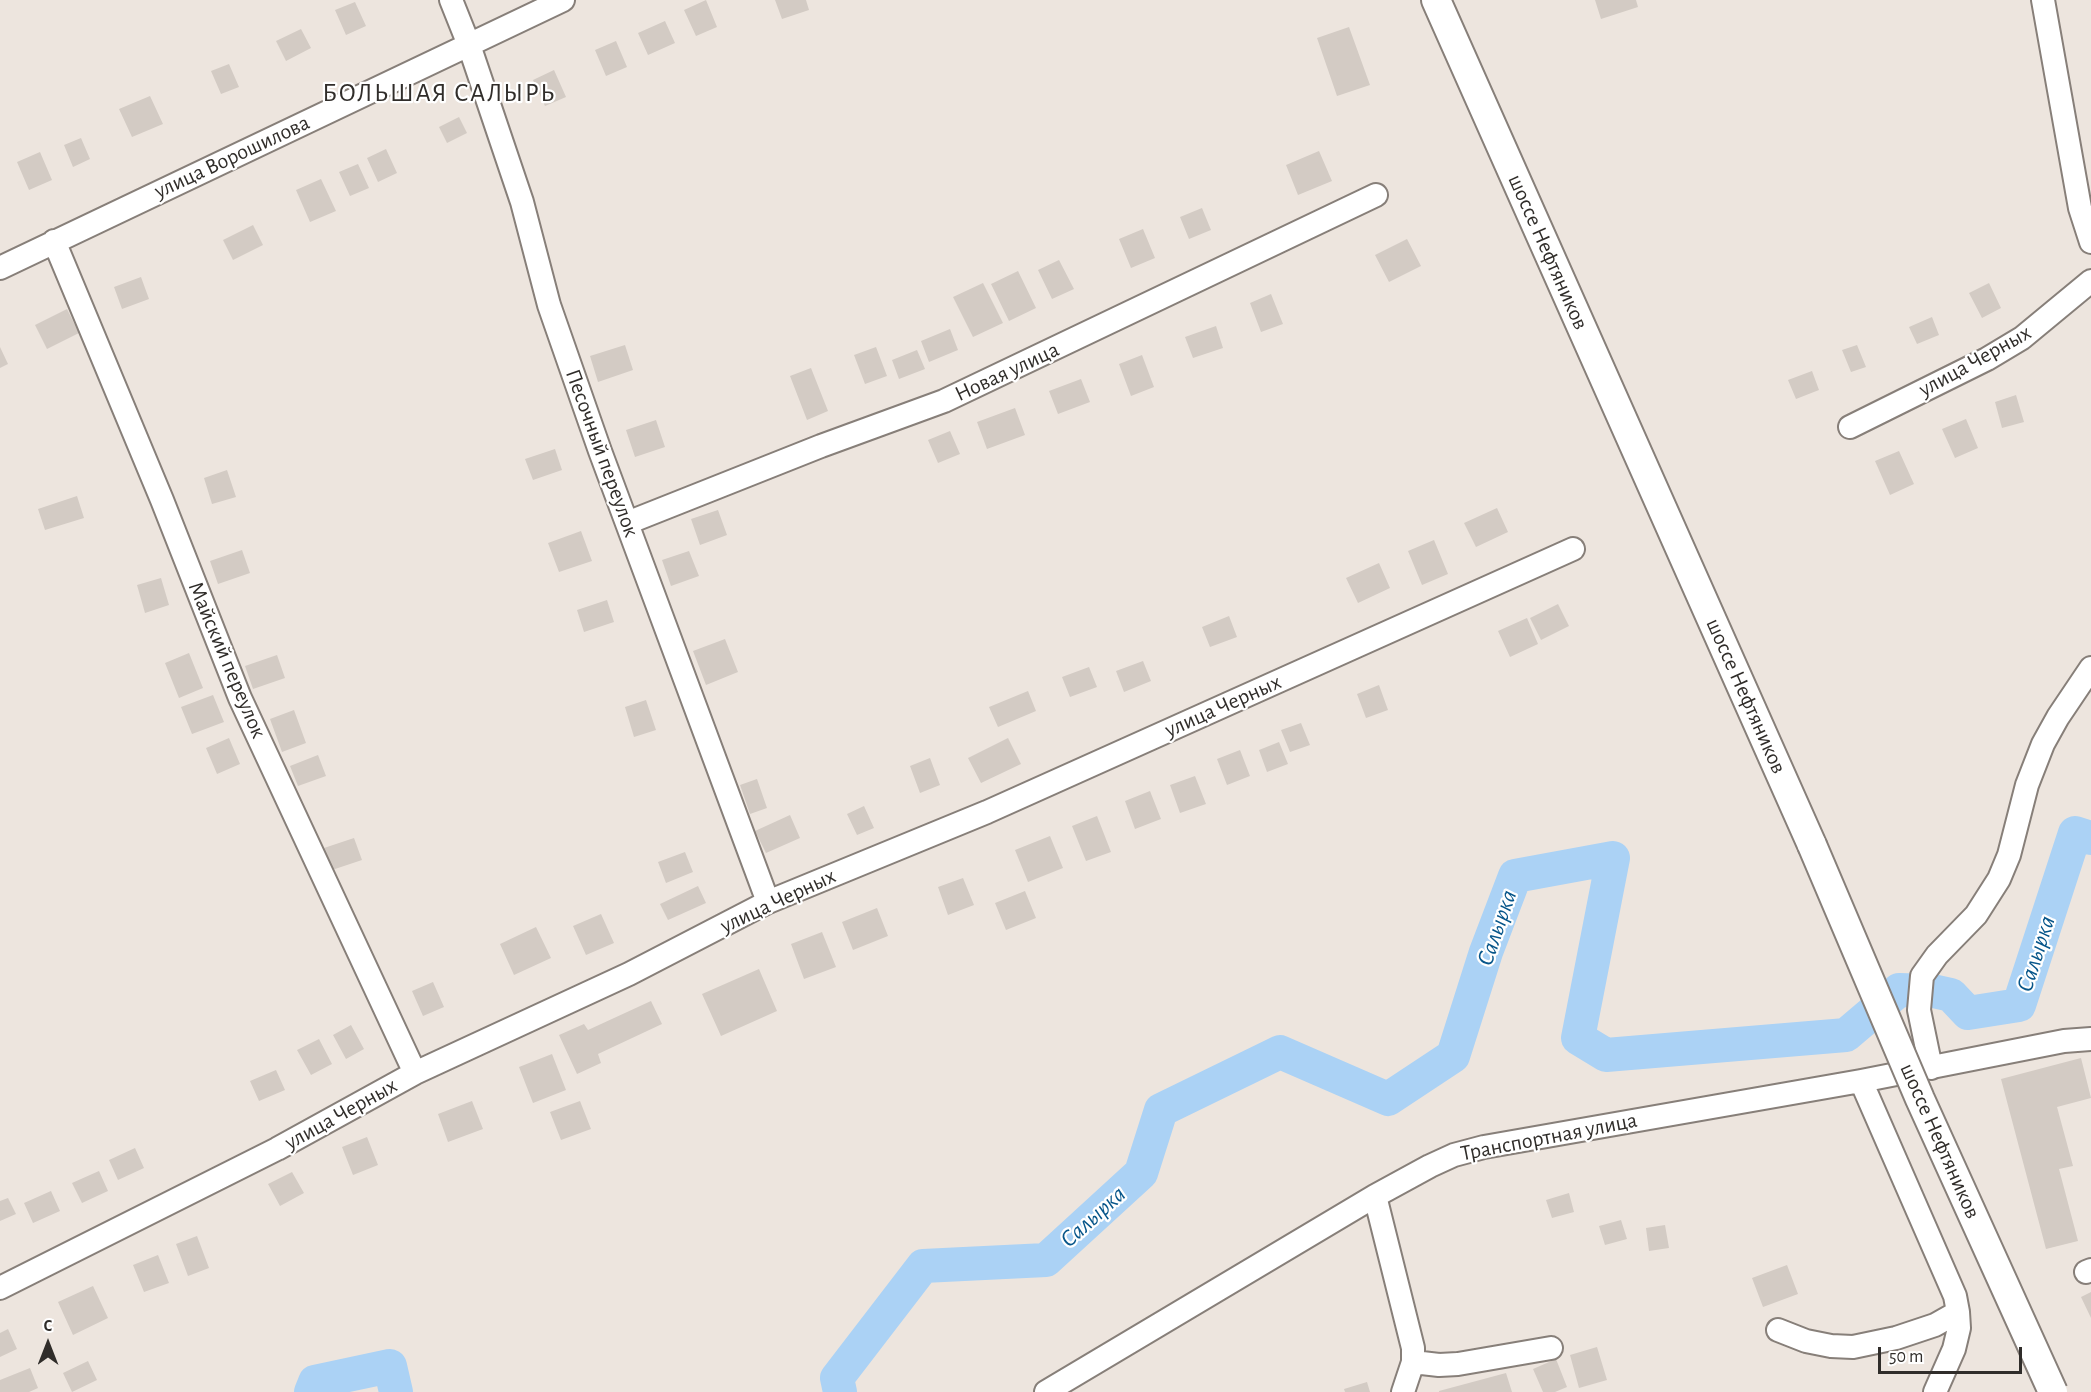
<!DOCTYPE html>
<meta charset="utf-8">
<style>
body{margin:0}
#map{position:relative;width:2091px;height:1392px;overflow:hidden;background:#ede5de;font-family:"Alegreya Sans",sans-serif}
canvas{display:block}
.north{position:absolute;left:18px;top:1314px;width:60px;height:60px;-webkit-text-stroke:4px #fff;paint-order:stroke;rotate:0deg;font-size:16px;font-weight:700;line-height:24px;text-align:center;color:#302d2a}
.north::after{content:'';display:block;margin:auto;width:21px;height:27px;background:#302d2a;clip-path:polygon(50% 0,100% 100%,50% 72%,0 100%)}
.scale{position:absolute;left:1878px;top:1347px;width:144px;height:27px;box-sizing:border-box;border:3px solid #302d2a;border-top:0;padding-left:8px;font-size:18px;line-height:21px;white-space:nowrap;color:#302d2a;-webkit-text-stroke:4px #fff;paint-order:stroke}
</style>
<div id="map">
<canvas width="2091" height="1392"></canvas>
<div class="north">С</div>
<div class="scale">50 m</div>
</div>
<script>
const g = document.querySelector('canvas').getContext('2d');
g.lineJoin = 'round';
function toPath(rows) {
  const path = new Path2D();
  for (const r of rows) {
    path.moveTo(r[0], r[1]);
    for (let i = 2; i < r.length; i += 2) path.lineTo(r[i], r[i + 1]);
  }
  return path;
}
function strokePath(path, color, width, dash) {
  g.strokeStyle = color;
  g.lineWidth = width;
  g.lineCap = dash ? 'butt' : 'round';
  g.setLineDash(dash || []);
  g.stroke(path);
}
function fillPath(path, color) {
  g.fillStyle = color;
  g.fill(path, 'evenodd');
}
function drawText(font, color, halo, rows, align = 'center') {
  g.font = font + ' "Alegreya Sans",sans-serif';
  g.lineWidth = 4.5;
  g.setLineDash([]);
  g.textBaseline = 'middle';
  g.strokeStyle = halo;
  g.fillStyle = color;
  for (const [text, x, y, turn = 0] of rows) {
    g.save();
    g.translate(x, y);
    g.rotate((+turn || 0) * Math.PI / 180);
    g.textAlign = isNaN(turn) ? turn : align;
    if (halo) g.strokeText(text, 0, 0);
    g.fillText(text, 0, 0);
    g.restore();
  }
}
const river = toPath([
 [311,1392,315,1382,390,1366,396,1392],
 [840,1392,837,1378,923,1266,1046,1260,1141,1173,1161,1110,1280,1052,1388,1099,1453,1056,1486,952,1515,876,1613,858,1578,1038,1606,1055,1846,1035,1899,990,1933,991,1951,995,1968,1013,2019,1005,2075,833,2091,838]
]);
const building = toPath([
 [706,0,717,27,696,36,684,10],
 [775,0,806,0,809,10,782,19],
 [1595,0,1636,0,1638,7,1601,19],
 [355,2,366,26,346,35,335,10],
 [665,21,675,43,648,55,638,33],
 [1349,27,1370,85,1337,96,1317,38],
 [301,29,311,48,286,61,276,41],
 [616,41,627,67,606,76,595,50],
 [229,64,239,87,221,94,211,71],
 [554,70,566,97,545,106,533,80],
 [150,96,163,124,132,137,119,109],
 [459,117,467,133,447,143,439,127],
 [81,138,90,159,73,167,64,145],
 [386,149,397,173,378,182,367,158],
 [1319,151,1332,181,1298,195,1286,165],
 [40,152,52,180,29,190,17,162],
 [358,164,369,188,350,196,339,172],
 [321,179,336,211,310,222,296,190],
 [1202,208,1211,230,1189,239,1180,217],
 [253,225,263,245,233,260,223,240],
 [1143,229,1155,258,1131,268,1119,239],
 [1407,239,1421,266,1389,282,1375,255],
 [1059,260,1074,289,1052,299,1038,270],
 [1018,271,1036,308,1009,321,991,284],
 [141,277,149,299,122,309,114,287],
 [983,283,1003,323,973,337,953,297],
 [1989,283,2001,308,1982,318,1969,293],
 [1271,294,1283,324,1261,332,1250,303],
 [67,309,79,333,47,349,35,325],
 [1932,317,1939,335,1917,344,1909,327],
 [1216,326,1223,348,1193,358,1185,337],
 [950,329,958,350,929,362,921,341],
 [625,345,633,370,598,382,590,356],
 [1857,345,1866,367,1851,372,1842,350],
 [0,347,8,364,0,368],
 [876,347,887,376,865,384,854,355],
 [917,350,925,369,899,379,892,360],
 [1142,355,1154,387,1131,396,1119,364],
 [811,368,828,411,807,420,790,376],
 [1812,371,1819,390,1796,399,1788,380],
 [1081,379,1090,402,1058,414,1049,391],
 [2016,395,2024,422,2002,428,1995,402],
 [1015,408,1025,435,987,449,977,422],
 [1966,419,1978,448,1955,458,1942,429],
 [656,420,665,447,635,457,626,430],
 [950,431,960,454,938,463,928,440],
 [555,449,562,470,533,480,525,459],
 [1899,451,1914,484,1890,495,1875,461],
 [227,470,236,497,212,504,204,478],
 [77,496,84,518,45,530,38,509],
 [1497,508,1508,532,1476,547,1464,523],
 [718,510,727,535,700,545,691,519],
 [581,531,592,561,559,572,548,543],
 [1434,540,1448,574,1422,585,1408,551],
 [242,550,250,573,218,584,210,561],
 [689,551,699,576,671,586,662,560],
 [1379,563,1390,588,1358,603,1346,578],
 [161,578,169,605,145,613,137,585],
 [607,600,614,622,584,632,577,610],
 [1558,604,1569,626,1541,640,1530,618],
 [1229,616,1237,637,1210,647,1202,627],
 [1527,618,1538,644,1510,657,1498,631],
 [725,639,738,672,706,685,693,651],
 [189,653,203,688,179,698,165,663],
 [277,655,285,678,253,689,245,666],
 [1143,661,1151,681,1124,692,1116,671],
 [1089,667,1097,687,1070,697,1062,677],
 [1379,685,1388,710,1366,718,1357,694],
 [1028,691,1036,711,998,727,989,707],
 [213,695,224,722,192,734,181,707],
 [646,700,656,730,634,737,625,707],
 [294,710,306,743,282,752,270,719],
 [1301,723,1310,745,1290,752,1281,730],
 [229,738,240,764,217,774,206,748],
 [1008,738,1021,764,981,783,968,758],
 [1279,742,1288,764,1267,772,1259,750],
 [1240,750,1250,776,1227,785,1217,759],
 [318,755,326,776,298,786,290,766],
 [930,758,940,785,920,793,910,766],
 [1195,776,1206,804,1180,813,1170,785],
 [757,779,767,808,750,814,740,785],
 [1150,791,1161,819,1135,829,1125,801],
 [864,806,874,828,857,835,847,814],
 [790,815,800,838,766,853,755,831],
 [1097,816,1111,852,1086,861,1072,826],
 [1050,836,1063,868,1028,882,1015,850],
 [354,838,362,860,332,870,324,848],
 [685,852,693,872,666,883,658,862],
 [963,878,974,905,948,915,938,887],
 [698,886,706,903,668,920,660,904],
 [1025,891,1036,918,1006,930,995,903],
 [877,908,888,936,853,950,842,922],
 [601,914,614,943,586,955,573,926],
 [536,927,551,958,514,975,500,944],
 [822,932,836,967,804,979,791,944],
 [759,969,777,1011,721,1036,702,994],
 [433,982,444,1007,423,1016,412,991],
 [651,1001,662,1024,598,1054,601,1063,577,1074,559,1035,584,1024,588,1030],
 [351,1025,364,1049,346,1059,333,1035],
 [319,1039,332,1064,311,1075,297,1050],
 [552,1054,566,1090,533,1103,519,1067],
 [2081,1058,2091,1098,2057,1107,2073,1166,2059,1169,2078,1241,2046,1249,2001,1079],
 [276,1070,285,1090,259,1101,250,1081],
 [472,1101,483,1129,448,1142,438,1114],
 [580,1101,591,1129,561,1140,550,1112],
 [367,1137,378,1165,353,1175,342,1147],
 [135,1148,144,1168,118,1180,109,1160],
 [99,1171,108,1191,82,1203,72,1183],
 [292,1172,304,1193,280,1206,268,1184],
 [51,1191,60,1211,33,1223,24,1203],
 [1569,1193,1574,1212,1552,1218,1546,1200],
 [8,1198,16,1214,0,1221,0,1201],
 [1621,1220,1627,1239,1605,1245,1599,1226],
 [1665,1225,1669,1248,1649,1251,1646,1228],
 [197,1236,209,1268,188,1276,176,1244],
 [158,1255,169,1283,144,1292,133,1265],
 [1787,1265,1798,1294,1763,1307,1752,1278],
 [93,1286,108,1318,73,1335,58,1302],
 [2091,1292,2091,1318,2081,1297],
 [8,1329,17,1349,0,1357,0,1333],
 [1597,1347,1607,1380,1579,1388,1570,1355],
 [1556,1359,1567,1387,1555,1392,1543,1392,1533,1369],
 [88,1361,97,1380,72,1392,63,1373],
 [30,1368,38,1388,29,1392,0,1392,0,1380],
 [1506,1373,1512,1392,1439,1392,1439,1391],
 [1367,1382,1370,1392,1345,1392,1344,1389]
]);
const minor = toPath([
 [451,0,469,45,522,202,549,305,600,451,768,902],
 [2043,0,2080,208,2091,242],
 [54,241,162,500,240,698,415,1073],
 [0,268,563,0],
 [1850,427,1987,359,2022,338,2091,281],
 [627,523,821,446,944,401,1376,195],
 [1931,1068,1919,1010,1922,976,1937,955,1976,915,1999,879,2009,855,2027,785,2043,744,2058,717,2091,668],
 [1861,1081,1955,1296,1958,1312,1959,1328,1954,1349,1935,1392],
 [1375,1196,1413,1348,1413,1362,1403,1392],
 [2086,1272,2091,1270],
 [0,1288,277,1149,415,1073,629,974,768,902,987,812,1573,549],
 [1778,1330,1806,1341,1831,1346,1853,1347,1896,1338,1935,1325,1958,1312],
 [1413,1362,1439,1365,1458,1364,1551,1348],
 [1046,1392,1375,1196,1430,1166,1454,1155,1484,1147,1861,1081,2064,1041,2091,1039]
]);
const major = toPath([
 [1436,0,1812,845]
]);
const majorBridge = toPath([
 [1812,845,1920,1099,2053,1392]
]);
const streetNames = [
 ["улица Ворошилова",232,157,-25],
 ["шоссе Нефтяников",1548,252,66],
 ["улица Черных",1975,361,-29],
 ["Новая улица",1007,372,-25],
 ["Песочный переулок",602,453,70],
 ["Майский переулок",227,660,67],
 ["шоссе Нефтяников",1746,696,66],
 ["улица Черных",1223,706,-24],
 ["улица Черных",778,901,-25],
 ["улица Черных",341,1114,-29],
 ["Транспортная улица",1549,1137,-11],
 ["шоссе Нефтяников",1940,1141,66]
];
const waterNames = [
 ["Салырка",1497,928,-71],
 ["Салырка",2036,954,-72],
 ["Салырка",1093,1217,-42]
];
const quarterNames = [
 ["БОЛЬШАЯ САЛЫРЬ",439,93]
];
strokePath(river, '#abd2f5', 34);
fillPath(building, '#d3cbc4');
strokePath(minor, '#877f79', 26);
strokePath(major, '#877f79', 32);
strokePath(minor, '#fff', 22);
strokePath(major, '#fff', 28);
strokePath(majorBridge, '#877f79', 32, []);
strokePath(majorBridge, '#fff', 28);
drawText('22px', '#302d2a', '#fff', streetNames);
drawText('italic 24px', '#07568a', '#fff', waterNames);
g.letterSpacing = '1.5px';
drawText('26px', '#302d2a', '#fff', quarterNames);
g.letterSpacing = '0px';
</script>
